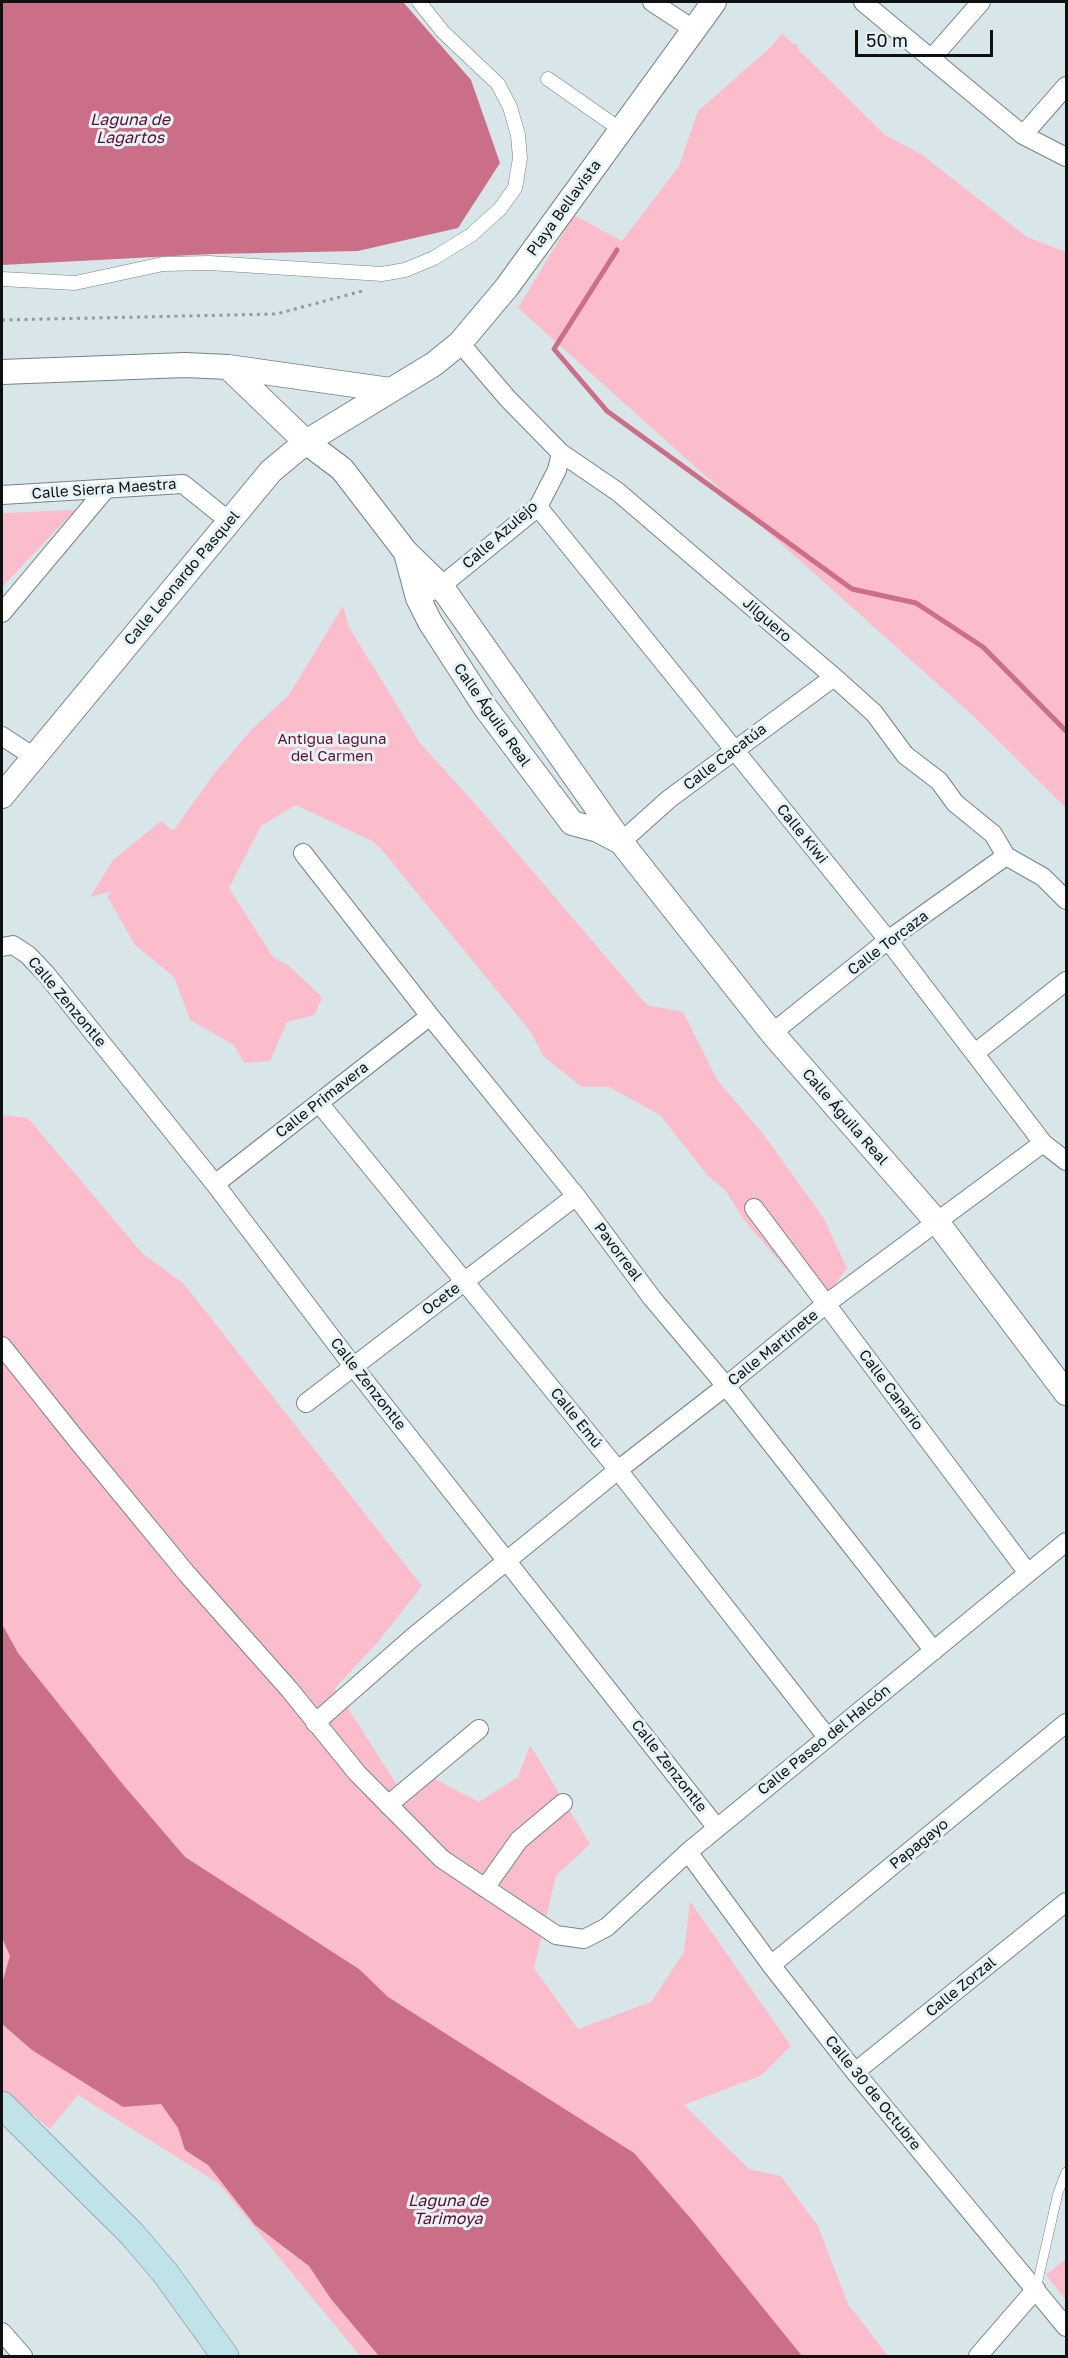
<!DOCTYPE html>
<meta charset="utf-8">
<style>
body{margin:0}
#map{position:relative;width:1068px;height:2358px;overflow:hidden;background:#d8e6e9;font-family:"Golos Text",sans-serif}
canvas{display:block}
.frame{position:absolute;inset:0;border:3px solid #0d1112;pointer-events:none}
.scale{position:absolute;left:855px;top:30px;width:138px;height:27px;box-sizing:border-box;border:3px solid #0d1112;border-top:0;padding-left:8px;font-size:18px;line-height:21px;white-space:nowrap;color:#0d1112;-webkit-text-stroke:4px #e6f3f6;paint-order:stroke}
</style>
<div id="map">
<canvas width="1068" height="2358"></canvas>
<div class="frame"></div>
<div class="scale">50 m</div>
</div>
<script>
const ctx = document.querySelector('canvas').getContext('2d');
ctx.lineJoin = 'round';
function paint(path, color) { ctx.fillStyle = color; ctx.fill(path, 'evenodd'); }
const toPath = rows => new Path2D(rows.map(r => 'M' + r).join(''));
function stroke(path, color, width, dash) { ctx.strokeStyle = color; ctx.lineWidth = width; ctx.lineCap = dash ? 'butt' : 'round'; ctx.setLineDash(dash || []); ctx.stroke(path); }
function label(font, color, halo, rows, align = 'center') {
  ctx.font = font + ' "Golos Text",sans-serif'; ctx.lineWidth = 6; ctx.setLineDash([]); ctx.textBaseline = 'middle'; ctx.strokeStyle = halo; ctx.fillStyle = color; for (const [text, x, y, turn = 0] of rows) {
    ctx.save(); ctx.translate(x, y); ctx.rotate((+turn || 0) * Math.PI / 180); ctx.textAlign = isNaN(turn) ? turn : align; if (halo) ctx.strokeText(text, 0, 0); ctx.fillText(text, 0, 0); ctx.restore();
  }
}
const green = toPath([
 [782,33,793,44,796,44,799,50,885,135,921,154,1027,237,1066,252,1066,808,971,714,518,308,574,215,622,241,679,166,698,111,771,47],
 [75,510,3,586,2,585,2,513],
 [343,606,349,627,420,743,478,807,647,1005,683,1012,718,1081,764,1135,823,1217,847,1268,828,1294,792,1276,744,1220,725,1190,708,1176,660,1115,609,1087,582,1087,544,1057,530,1031,381,849,372,841,296,805,261,826,229,888,273,957,289,966,322,997,315,1015,287,1022,270,1061,244,1063,234,1045,190,1020,174,977,135,945,107,896,112,891,90,897,113,860,161,821,173,831,217,770,252,729,289,695],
 [2,1115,28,1118,142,1253,184,1284,422,1586,378,1642,335,1688,397,1785,429,1776,479,1802,518,1777,530,1745,590,1844,556,1876,534,1968,578,2029,651,2002,684,1952,690,1901,791,2046,762,2075,684,2105,749,2169,781,2176,818,2226,848,2304,888,2356,360,2356,218,2183,78,2095,50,2129,2,2089,2,2024,32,2050,2,1999],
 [1066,2259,1066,2300,1046,2275]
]);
const water = toPath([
 [2,2,403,2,471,80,500,163,458,228,358,251,212,254,2,265],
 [2,1624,18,1653,120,1781,185,1857,359,1969,388,1997,634,2153,692,2220,802,2356,379,2356,331,2299,309,2266,255,2225,208,2165,185,2150,178,2128,161,2104,123,2107,32,2050,2,2024,2,1983,10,1956,2,1938]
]);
const stream = toPath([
 [617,250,554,349,607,411,852,589,916,603,983,647,1066,731]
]);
const path = toPath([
 [2,320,276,314,366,290]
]);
const service = toPath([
 [1036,2289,1058,2193,1066,2172]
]);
const pedestrian = toPath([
 [548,79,621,130],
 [2,279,75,283,163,264,209,263,382,274,405,270,434,258,471,235,500,209,515,188,520,158,518,135,510,107,498,84,443,32,419,2]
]);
const minor = toPath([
 [652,2,693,29],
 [863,2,1023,135,1066,157],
 [931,59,981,2],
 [1023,135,1066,86],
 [460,343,508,399,561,453,618,492,834,677,874,713,905,755,939,781,955,803,993,834,1006,856,1043,877,1066,900],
 [2,495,183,484,229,521],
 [538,507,888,940,1043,1143,1066,1161],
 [430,592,441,586,538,507,557,470,561,453],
 [2,613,105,490],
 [2,736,34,757],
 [621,842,669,799,834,677],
 [303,853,430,1016,576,1196,652,1298,726,1386,934,1651],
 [2,947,13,945,28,955,46,974,215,1184,353,1366,717,1828],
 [772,1033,888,940,1006,856],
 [975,1053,1066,981],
 [319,1103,618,1470,827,1737],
 [215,1184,430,1016],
 [754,1208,1028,1573],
 [2,1346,76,1439,187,1574,289,1689,357,1773,442,1859,556,1935,584,1939,607,1927,688,1852,1066,1542],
 [306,1403,576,1196],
 [315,1723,412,1638,618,1470,726,1386,826,1304,1043,1143],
 [388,1805,479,1729],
 [688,1852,771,1965,855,2072,1066,2327],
 [485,1888,519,1840,563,1803],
 [771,1965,1066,1723],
 [855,2072,1066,1902],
 [2,2332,23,2356],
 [978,2356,1036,2289]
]);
const tertiary = toPath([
 [228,367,306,442,342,469,405,551,441,586,621,842,772,1033,937,1222,1066,1393],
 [2,372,185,365,228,367,390,390],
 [406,553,418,598,430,622,485,707,572,823,598,830,619,841],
 [2,796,271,471,306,442,434,364,460,343,507,287,714,2]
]);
const secondary = toPath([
 [2,2105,132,2234,166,2274,225,2356]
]);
const streetNames = [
 ["Playa Bellavista",564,208,-54],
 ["Calle Sierra Maestra",104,489,-4],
 ["Calle Azulejo",500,535,-41],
 ["Calle Leonardo Pasquel",182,578,-50],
 ["Jilguero",767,620,41],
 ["Calle Águila Real",492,715,55],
 ["Calle Cacatúa",725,757,-37],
 ["Calle Kiwi",802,834,51],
 ["Calle Torcaza",888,943,-37],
 ["Calle Zenzontle",67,1002,50],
 ["Calle Primavera",322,1100,-38],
 ["Calle Águila Real",845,1117,49],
 ["Pavorreal",618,1252,53],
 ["Ocete",441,1299,-37],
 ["Calle Martinete",773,1348,-39],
 ["Calle Zenzontle",368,1384,52],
 ["Calle Canario",891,1390,53],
 ["Calle Emú",576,1418,51],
 ["Calle Paseo del Halcón",824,1740,-39],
 ["Calle Zenzontle",669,1766,52],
 ["Papagayo",919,1844,-39],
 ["Calle Zorzal",961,1987,-39],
 ["Calle 30 de Octubre",873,2093,51]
];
const parkNames = [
 ["Antigua laguna",332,739],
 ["del Carmen",332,756]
];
const waterNames = [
 ["Laguna de",130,120],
 ["Lagartos",130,138],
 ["Laguna de",448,2201],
 ["Tarimoya",448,2219]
];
paint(green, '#fbbdcc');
paint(water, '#cb6e87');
stroke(stream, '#cb6e87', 5);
stroke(service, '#778385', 10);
stroke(pedestrian, '#778385', 15);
stroke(minor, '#778385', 20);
stroke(tertiary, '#778385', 26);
stroke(secondary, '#778385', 28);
stroke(path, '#909b9d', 3, [3, 4.5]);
stroke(service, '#fff', 9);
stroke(pedestrian, '#fff', 14);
stroke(minor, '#fff', 18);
stroke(tertiary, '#fff', 24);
stroke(secondary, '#c0e3e9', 27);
label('15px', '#0d1112', '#e6f3f6', streetNames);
label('15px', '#640f30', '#e6f3f6', parkNames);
label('italic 16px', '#60092d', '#e6f3f6', waterNames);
</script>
